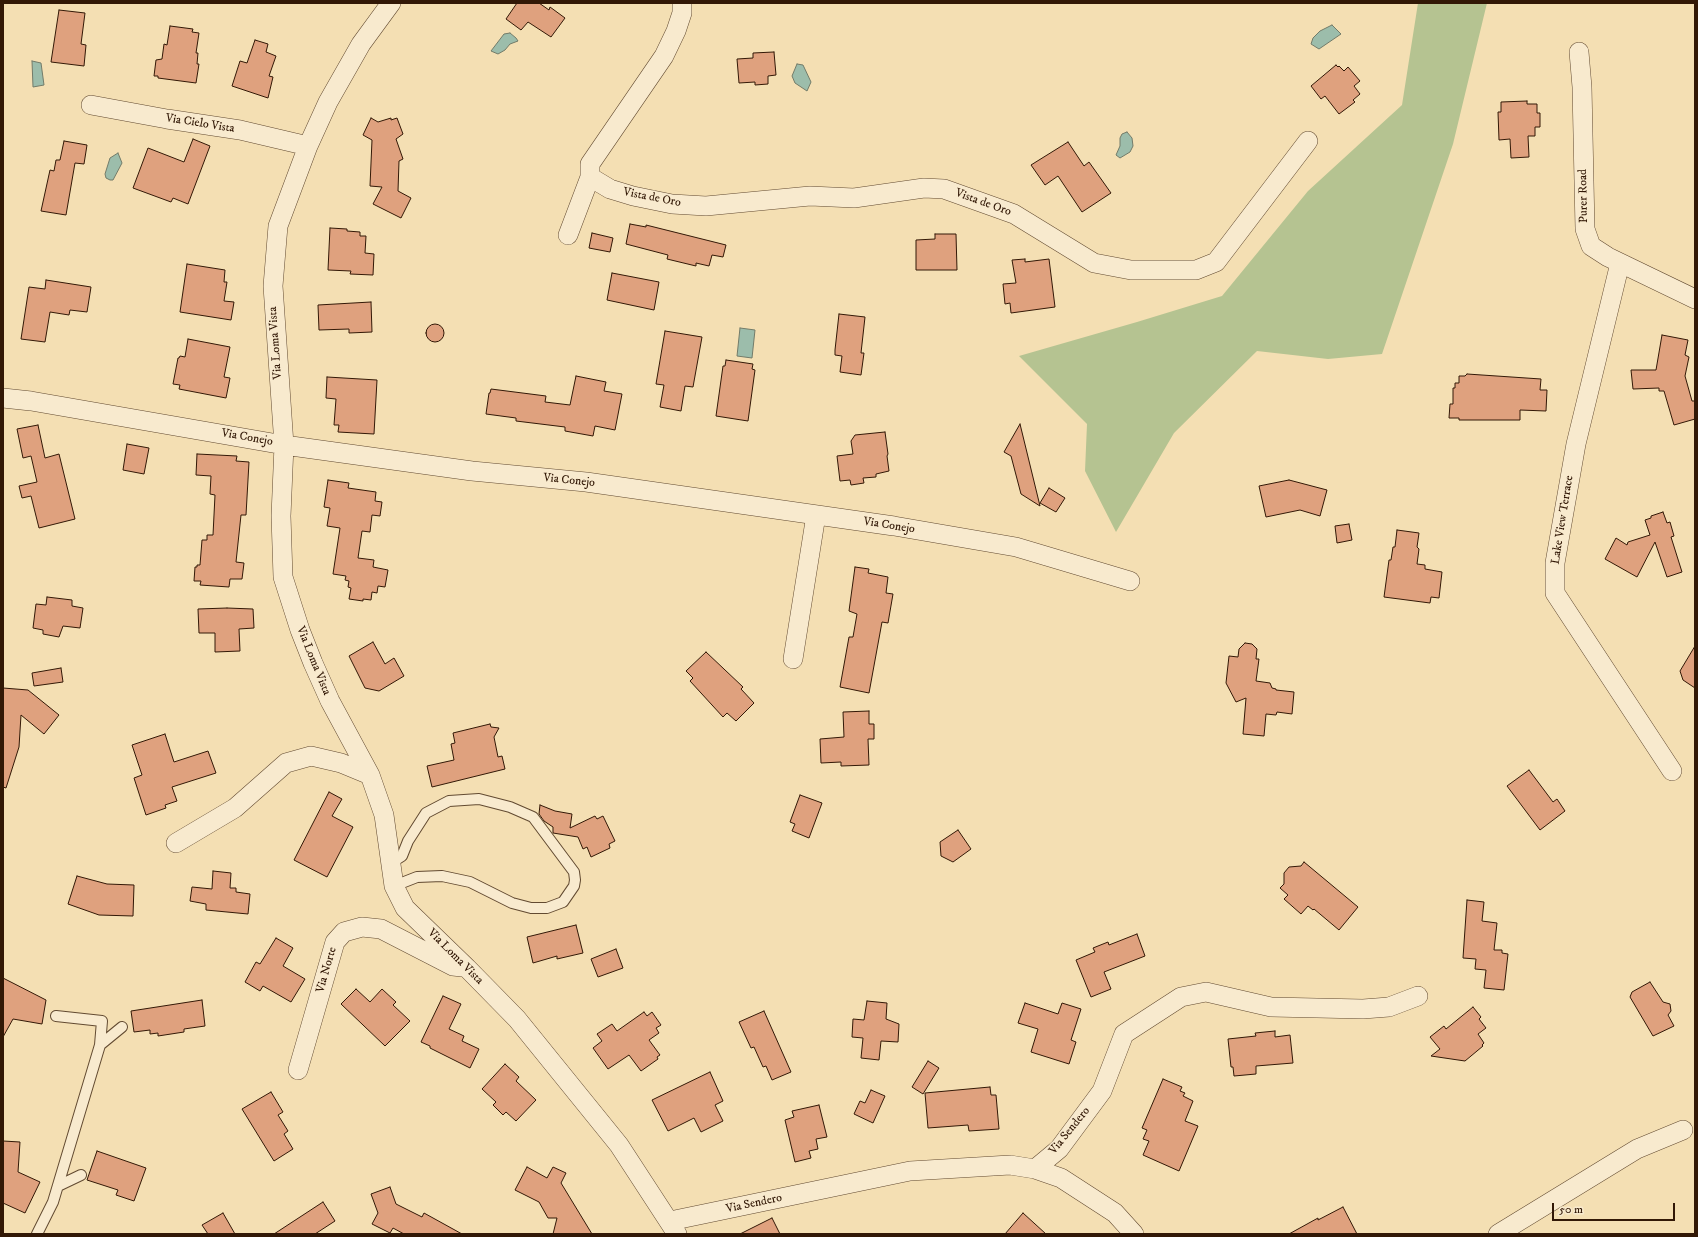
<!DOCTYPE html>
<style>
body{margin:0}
#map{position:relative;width:1698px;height:1237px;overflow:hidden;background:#f4dfb3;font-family:"IM FELL DW Pica",serif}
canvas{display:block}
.frame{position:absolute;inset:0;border:4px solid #321806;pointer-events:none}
.scale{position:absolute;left:1552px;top:1203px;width:123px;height:18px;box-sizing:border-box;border:2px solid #321806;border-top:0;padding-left:5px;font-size:12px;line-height:14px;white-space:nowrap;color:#321806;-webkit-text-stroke:3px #f8eace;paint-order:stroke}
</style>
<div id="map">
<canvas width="1698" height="1237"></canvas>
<div class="frame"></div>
<div class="scale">50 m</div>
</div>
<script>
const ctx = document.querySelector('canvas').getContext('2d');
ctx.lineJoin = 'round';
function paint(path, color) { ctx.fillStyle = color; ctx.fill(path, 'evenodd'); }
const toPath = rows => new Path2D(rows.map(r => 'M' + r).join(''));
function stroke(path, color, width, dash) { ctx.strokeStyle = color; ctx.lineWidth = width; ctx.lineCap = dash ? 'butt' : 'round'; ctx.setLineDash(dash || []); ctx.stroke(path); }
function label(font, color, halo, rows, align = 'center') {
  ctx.font = font + ' "IM FELL DW Pica",serif'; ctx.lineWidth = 3; ctx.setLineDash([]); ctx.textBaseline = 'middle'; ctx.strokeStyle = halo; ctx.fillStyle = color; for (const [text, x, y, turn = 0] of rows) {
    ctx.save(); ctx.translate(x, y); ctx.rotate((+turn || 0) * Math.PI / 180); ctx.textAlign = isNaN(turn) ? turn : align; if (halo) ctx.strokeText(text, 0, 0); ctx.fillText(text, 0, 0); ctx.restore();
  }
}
const green = toPath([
 [1418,3,1487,3,1453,144,1382,354,1328,359,1257,351,1174,433,1116,532,1085,471,1087,424,1019,356,1137,322,1222,296,1308,191,1402,105]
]);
const water = toPath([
 [1332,25,1341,34,1319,49,1311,44,1313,38,1320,31,1332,25],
 [510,33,516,38,518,41,510,44,505,50,498,54,491,51,504,34,510,33],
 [32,61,41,63,44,85,33,87,32,61],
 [797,64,803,65,811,82,807,91,795,83,792,76,797,64],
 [1127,132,1132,138,1133,146,1130,152,1120,158,1116,155,1120,146,1120,138,1122,134,1127,132],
 [118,153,122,163,113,180,110,180,106,178,105,174,110,158,118,153],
 [740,328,755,330,752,358,737,356,740,328]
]);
const building = toPath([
 [517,3,539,3,549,10,550,7,565,18,551,37,528,22,521,30,506,19,517,3],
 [59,10,85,13,81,44,86,45,84,66,51,62,59,10],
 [170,26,193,29,192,32,199,33,196,53,198,53,197,64,199,64,196,83,158,78,158,76,154,76,156,60,162,59,164,44,167,45,170,26],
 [255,40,268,44,266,52,276,56,269,76,273,77,268,98,232,86,240,61,247,63,255,40],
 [774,52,776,75,768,76,768,84,755,85,755,82,739,83,737,59,753,58,753,53,774,52],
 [1336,65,1338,67,1339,66,1344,71,1348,67,1360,81,1354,86,1360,94,1353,100,1355,102,1339,114,1325,96,1321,99,1311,86,1336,65],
 [1527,101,1527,104,1537,104,1537,113,1540,113,1540,127,1535,127,1535,136,1528,136,1529,157,1511,158,1510,139,1499,140,1498,112,1501,112,1501,102,1527,101],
 [371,118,378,122,391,118,391,120,397,118,403,134,396,139,403,159,399,161,398,191,411,198,401,218,373,204,382,187,370,186,372,140,363,135,371,118],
 [193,139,210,146,188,204,173,198,171,202,133,188,148,148,184,162,193,139],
 [64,141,87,145,84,164,75,163,66,215,41,211,50,170,54,171,56,160,60,160,64,141],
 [1068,142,1084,166,1089,162,1111,193,1082,212,1058,176,1045,185,1031,165,1068,142],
 [630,224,646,227,646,225,726,245,723,257,712,255,709,266,696,263,696,266,667,259,668,255,626,244,630,224],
 [330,228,347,229,347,231,360,232,360,236,366,236,365,253,374,254,373,275,350,274,351,271,328,270,330,228],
 [592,233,613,238,610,252,589,248,592,233],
 [935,234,956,234,957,270,916,270,916,240,935,239,935,234],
 [1025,259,1025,262,1049,259,1055,307,1011,313,1010,303,1005,304,1003,284,1016,283,1012,260,1025,259],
 [187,264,225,270,224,282,227,282,224,301,234,302,231,320,180,312,187,264],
 [612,273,659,282,654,310,607,300,612,273],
 [46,280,91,287,87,312,70,310,69,315,50,312,45,342,21,339,29,287,45,289,46,280],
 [371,302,372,332,349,333,349,329,319,330,318,305,371,302],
 [839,314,865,317,861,353,864,353,861,375,840,372,842,356,835,355,835,350,839,314],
 '426 333a9 9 0 1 1 18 0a9 9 0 1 1-18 0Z',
 [665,331,702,337,693,387,685,386,681,411,660,407,664,385,656,384,665,331],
 [1662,335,1688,340,1685,355,1689,357,1685,376,1692,401,1695,401,1695,419,1674,425,1664,391,1659,391,1659,388,1633,389,1631,370,1656,370,1662,335],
 [188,339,230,347,224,377,230,378,226,398,179,389,180,385,173,384,178,358,179,358,180,356,185,357,188,339],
 [726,360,753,364,752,369,755,370,748,421,716,416,723,366,725,366,726,360],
 [1467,374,1541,379,1540,390,1547,390,1546,411,1520,410,1520,420,1459,420,1459,418,1449,418,1450,404,1453,404,1453,388,1455,388,1455,383,1459,383,1459,376,1465,376,1467,374],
 [576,376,606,382,604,391,622,394,615,430,595,426,593,436,565,431,565,427,516,421,516,418,486,414,489,393,490,393,491,389,546,396,545,402,570,405,576,376],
 [327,377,377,380,374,434,338,432,339,425,334,425,336,399,326,398,327,377],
 [1020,424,1040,506,1021,494,1011,456,1004,452,1020,424],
 [38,425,45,458,59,454,75,519,39,528,31,496,22,498,19,486,37,482,31,456,23,458,17,429,38,425],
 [885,432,888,454,887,456,889,471,876,474,876,477,863,478,864,483,851,485,850,480,840,481,837,456,853,454,851,441,855,435,885,432],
 [127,444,149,448,144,474,123,470,127,444],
 [197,454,237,456,236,461,249,462,246,515,241,515,236,562,244,563,242,579,230,579,229,587,200,585,201,581,194,581,195,567,197,567,197,565,200,565,202,540,207,540,207,535,213,535,215,495,210,494,211,476,196,475,197,454],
 [328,480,349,483,348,488,376,492,375,501,382,502,380,516,372,515,370,532,362,531,358,558,374,560,373,567,388,570,385,587,378,586,377,593,372,592,371,600,363,599,363,601,349,599,351,588,348,587,349,581,345,580,346,576,333,574,340,528,327,526,330,508,324,507,328,480],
 [1289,480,1327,490,1320,516,1300,510,1266,517,1259,486,1289,480],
 [1049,488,1065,498,1056,512,1040,503,1049,488],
 [1663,512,1667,523,1670,522,1674,536,1671,537,1682,572,1667,577,1655,542,1637,577,1605,559,1616,538,1627,545,1628,542,1650,535,1645,520,1651,518,1651,516,1663,512],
 [1349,524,1352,540,1337,543,1335,526,1349,524],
 [1397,530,1419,533,1417,547,1419,549,1417,564,1425,565,1425,569,1442,572,1439,598,1431,597,1430,603,1384,597,1389,560,1391,560,1393,547,1395,547,1397,530],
 [855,567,869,569,868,573,888,577,886,593,893,594,888,623,882,622,869,693,840,687,849,637,853,637,857,614,849,611,855,567],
 [47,597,72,600,72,606,83,608,80,628,63,626,59,637,43,634,43,630,33,628,36,604,46,605,47,597],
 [227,608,253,609,254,628,239,629,240,651,215,652,215,633,199,633,198,609,227,608],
 [373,642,385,664,394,658,404,676,379,691,365,688,349,656,373,642],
 [1245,643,1252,644,1257,649,1256,659,1259,659,1256,681,1270,683,1272,688,1276,689,1276,690,1294,692,1292,714,1277,712,1276,715,1266,714,1264,736,1243,734,1246,698,1236,702,1226,683,1229,656,1238,657,1239,649,1245,643],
 [1695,646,1695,688,1683,680,1680,671,1695,646],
 [706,652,743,687,741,689,754,703,736,721,727,713,723,717,690,681,693,678,686,671,706,652],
 [61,668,63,682,34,686,32,673,61,668],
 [3,688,28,690,59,715,44,734,21,715,19,747,6,788,3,787,3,688],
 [869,711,869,724,874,724,874,739,868,739,869,765,841,766,841,762,821,763,820,739,844,737,843,712,869,711],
 [490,724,491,727,499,728,494,737,498,757,502,756,505,769,432,787,427,766,454,760,451,744,455,743,453,733,490,724],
 [165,734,174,762,208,751,216,773,172,787,177,801,165,805,166,808,146,815,134,778,142,775,132,745,165,734],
 [1529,770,1553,802,1557,799,1565,811,1540,830,1507,786,1529,770],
 [329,792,342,799,332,816,353,827,327,877,294,860,329,792],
 [800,795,822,803,809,838,792,831,795,824,790,822,800,795],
 [540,805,555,811,572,814,570,828,595,816,597,819,603,816,615,841,609,844,610,848,591,857,587,847,583,849,578,837,553,833,553,827,544,821,539,814,540,805],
 [958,830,971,849,953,862,941,856,940,842,958,830],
 [1304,862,1358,907,1339,930,1314,909,1313,910,1308,906,1301,914,1284,899,1288,895,1280,888,1284,884,1284,873,1289,867,1301,866,1304,862],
 [213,871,231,873,230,888,236,888,236,892,250,894,248,914,206,910,206,904,190,901,192,887,212,889,213,871],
 [77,876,107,884,134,885,133,916,99,915,68,904,77,876],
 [1467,900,1484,902,1482,921,1497,923,1494,950,1502,950,1502,953,1508,954,1504,990,1484,988,1486,970,1475,969,1476,959,1463,958,1467,900],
 [576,925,583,953,557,959,557,956,533,963,527,937,576,925],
 [1137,934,1145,956,1104,972,1111,989,1091,997,1076,960,1095,952,1093,948,1108,942,1109,945,1137,934],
 [276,938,293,948,283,966,305,979,291,1002,263,986,260,991,245,982,256,962,260,964,276,938],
 [616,949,623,968,598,977,591,959,616,949],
 [3,978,46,1000,42,1024,13,1019,3,1037,3,978],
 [1650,982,1663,1002,1670,1004,1671,1011,1668,1015,1674,1026,1653,1036,1630,997,1632,992,1650,982],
 [356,989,370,1002,382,989,396,1002,393,1005,410,1021,385,1046,341,1004,356,989],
 [443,996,461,1004,449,1029,464,1036,462,1041,479,1049,470,1068,430,1048,430,1046,421,1042,443,996],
 [202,1000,205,1026,184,1029,184,1032,158,1036,158,1033,150,1034,150,1030,134,1032,131,1011,202,1000],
 [867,1001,887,1003,886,1019,899,1024,898,1042,881,1041,879,1060,861,1058,863,1038,852,1037,853,1019,864,1020,867,1001],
 [1025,1003,1058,1014,1062,1003,1081,1009,1071,1040,1076,1042,1069,1064,1031,1052,1038,1029,1018,1023,1025,1003],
 [1473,1007,1481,1017,1479,1019,1486,1028,1478,1034,1484,1043,1482,1045,1483,1046,1465,1061,1431,1056,1440,1049,1430,1037,1444,1026,1446,1029,1473,1007],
 [764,1011,791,1072,772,1080,766,1066,763,1067,754,1047,751,1048,739,1022,764,1011],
 [644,1012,647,1016,652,1012,661,1025,656,1028,659,1033,649,1040,660,1055,657,1057,658,1059,641,1071,629,1055,608,1069,593,1048,602,1041,597,1034,612,1024,617,1031,644,1012],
 [1275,1031,1275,1037,1290,1035,1293,1063,1256,1066,1256,1074,1234,1076,1233,1067,1231,1067,1228,1039,1256,1036,1255,1033,1275,1031],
 [928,1061,939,1068,923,1094,912,1087,928,1061],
 [505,1064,519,1077,516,1081,536,1100,516,1121,506,1112,503,1115,493,1105,496,1102,482,1089,505,1064],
 [710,1072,723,1101,715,1105,723,1121,701,1132,694,1118,668,1131,652,1100,710,1072],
 [1163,1079,1182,1087,1180,1091,1185,1093,1183,1096,1193,1101,1185,1121,1198,1126,1179,1171,1143,1155,1149,1141,1143,1139,1147,1130,1142,1128,1163,1079],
 [990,1087,991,1095,996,1095,999,1129,969,1131,968,1125,928,1128,925,1093,990,1087],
 [871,1090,885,1096,873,1123,854,1114,860,1101,865,1103,871,1090],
 [271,1092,283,1112,278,1115,288,1131,284,1134,293,1149,274,1161,242,1109,271,1092],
 [819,1105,827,1137,816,1139,818,1149,809,1151,811,1158,795,1162,785,1120,794,1117,792,1111,819,1105],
 [3,1141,20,1142,18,1172,40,1182,25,1213,3,1203,3,1141],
 [97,1151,146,1168,134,1201,116,1195,118,1190,87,1180,97,1151],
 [527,1167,547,1178,553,1167,566,1173,561,1183,592,1234,553,1234,557,1218,548,1218,539,1202,515,1190,527,1167],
 [390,1187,396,1204,422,1217,424,1213,462,1234,404,1234,393,1228,390,1233,372,1224,378,1213,371,1194,390,1187],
 [323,1202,335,1221,315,1234,274,1234,323,1202],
 [1343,1207,1357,1234,1289,1234,1318,1218,1318,1220,1343,1207],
 [223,1213,235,1234,208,1234,202,1225,223,1213],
 [1023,1213,1046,1234,1005,1234,1023,1213],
 [772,1218,780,1234,740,1234,772,1218]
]);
const lane = toPath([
 [391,863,402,856,408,841,426,813,449,801,479,799,510,807,533,817,574,872,575,880,574,886,563,902,547,908,531,908,512,903,470,882,442,876,417,877,394,886],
 [56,1016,102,1021,100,1045],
 [58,1186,81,1175],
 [37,1234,53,1202,100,1045,122,1027]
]);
const street = toPath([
 [391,3,361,44,328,102,308,146,278,226,273,286,284,445,281,516,283,577,300,630,313,663,330,701,370,775,384,815,394,886,405,908,467,968,517,1019,619,1145,677,1234],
 [682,3,682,13,676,31,664,56,590,164,590,177,610,189,633,196,672,204,706,206,810,196,854,198,924,188,944,189,1014,214,1094,263,1131,270,1196,270,1216,262,1308,141],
 [1579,52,1582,87,1585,229,1591,246,1608,257,1695,299],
 [91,105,167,119,240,130,308,146],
 [568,235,590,177],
 [1620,263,1576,444,1555,563,1555,593,1672,771],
 [3,398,31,401,284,445,472,471,586,482,894,526,1016,547,1130,581],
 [793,659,816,515],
 [176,843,235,808,286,763,311,756,341,763,370,775],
 [298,1070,335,942,344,932,362,927,381,929,453,966,462,967],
 [1035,1169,1061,1178,1115,1213,1134,1234],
 [670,1221,910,1171,1010,1165,1035,1169,1059,1149,1102,1091,1124,1034,1181,997,1206,992,1271,1007,1363,1009,1389,1007,1418,996],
 [1498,1234,1637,1149,1683,1130]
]);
const streetNames = [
 ["Via Cielo Vista",200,124,9],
 ["Purer Road",1584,196,-91],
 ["Vista de Oro",652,198,11],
 ["Vista de Oro",983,203,20],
 ["Via Loma Vista",276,343,-94],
 ["Via Conejo",247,438,10],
 ["Via Conejo",569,481,6],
 ["Lake View Terrace",1563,520,-81],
 ["Via Conejo",889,526,9],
 ["Via Loma Vista",313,661,68],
 ["Via Loma Vista",455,957,45],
 ["Via Norte",327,970,-74],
 ["Via Sendero",1070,1131,-51],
 ["Via Sendero",754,1204,-12]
];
paint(green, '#b5c391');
paint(water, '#9cbdab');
stroke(water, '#727b69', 1);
paint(building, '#dfa17e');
stroke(building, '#321806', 1);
stroke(lane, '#624a31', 12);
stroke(street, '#624a31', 20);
stroke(lane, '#f8eace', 10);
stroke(street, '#f8eace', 19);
label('12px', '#321806', '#f8eace', streetNames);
</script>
